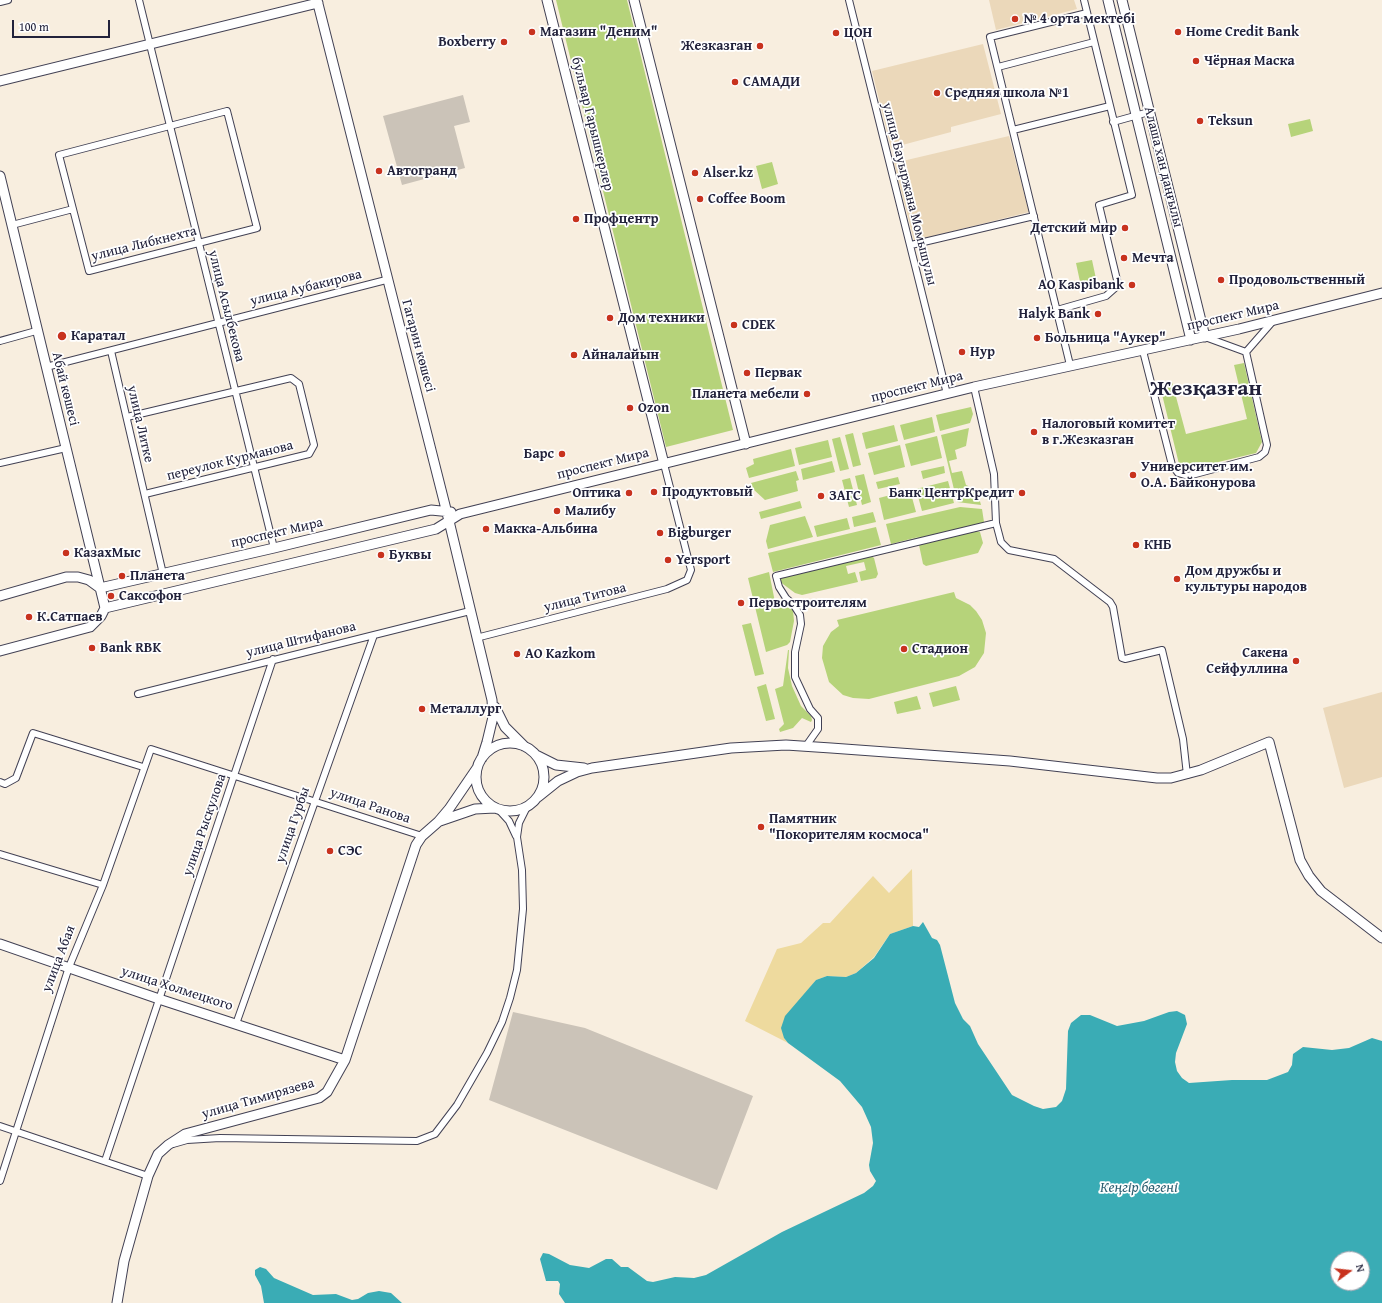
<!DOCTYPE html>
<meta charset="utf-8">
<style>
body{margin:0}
#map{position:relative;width:1382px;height:1303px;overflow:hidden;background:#f8eedf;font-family:"Gentium Book Plus",serif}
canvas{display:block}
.north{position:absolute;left:1330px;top:1251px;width:40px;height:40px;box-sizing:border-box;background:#fff;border:1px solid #a7a7b1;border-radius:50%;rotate:75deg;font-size:11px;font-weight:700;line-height:16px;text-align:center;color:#22223b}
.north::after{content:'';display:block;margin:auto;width:14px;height:18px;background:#c8321e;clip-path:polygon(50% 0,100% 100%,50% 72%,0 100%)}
.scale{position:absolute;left:12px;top:20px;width:98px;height:18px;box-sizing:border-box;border:2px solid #22223b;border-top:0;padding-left:5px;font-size:12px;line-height:14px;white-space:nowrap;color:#22223b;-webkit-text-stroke:3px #fff;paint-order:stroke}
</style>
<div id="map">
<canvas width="1382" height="1303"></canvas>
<div class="north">N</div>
<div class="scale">100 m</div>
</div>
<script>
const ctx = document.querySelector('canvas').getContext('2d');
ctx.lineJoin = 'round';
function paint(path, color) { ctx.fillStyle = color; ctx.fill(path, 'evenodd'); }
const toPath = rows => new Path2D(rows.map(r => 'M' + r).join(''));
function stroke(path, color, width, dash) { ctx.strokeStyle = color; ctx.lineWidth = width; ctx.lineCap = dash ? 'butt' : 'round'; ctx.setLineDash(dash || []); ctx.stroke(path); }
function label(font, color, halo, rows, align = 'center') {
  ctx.font = font + ' "Gentium Book Plus",serif'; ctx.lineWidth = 3.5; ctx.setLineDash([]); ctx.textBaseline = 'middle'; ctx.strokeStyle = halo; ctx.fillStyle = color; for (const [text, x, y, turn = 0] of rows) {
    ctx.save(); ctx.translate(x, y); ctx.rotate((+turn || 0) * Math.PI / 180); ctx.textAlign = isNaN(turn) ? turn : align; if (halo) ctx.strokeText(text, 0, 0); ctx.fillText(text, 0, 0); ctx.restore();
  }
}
const built = toPath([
 [989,0,1074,0,1077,9,996,30],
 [983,44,1001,114,951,127,951,132,891,148,872,71],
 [1009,136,1029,212,914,241,894,163],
 [1382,692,1382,777,1344,788,1323,708]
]);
const industrial = toPath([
 [463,95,470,122,454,126,465,168,402,185,383,116],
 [513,1012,585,1028,753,1096,717,1190,489,1100]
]);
const green = toPath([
 [556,0,627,0,733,430,666,447],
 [1310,119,1313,131,1291,137,1288,124],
 [772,162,778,184,762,189,756,166],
 [1092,260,1098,288,1082,291,1076,263],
 [1244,363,1262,442,1256,453,1189,469,1179,464,1160,386,1172,382,1186,434,1247,419,1234,365],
 [971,407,973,414,970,423,940,431,936,415],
 [932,417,935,432,904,440,900,425],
 [894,425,898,441,866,449,862,433],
 [969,428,966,446,955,450,957,459,949,461,952,473,962,471,966,485,977,490,981,505,957,502,941,435],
 [853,433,861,465,853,467,845,435],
 [937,436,942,458,911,466,905,444],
 [840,437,849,469,840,471,832,439],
 [828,440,832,457,799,465,795,448],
 [900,445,905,467,874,475,868,453],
 [791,449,795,466,749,478,746,468,754,464,753,459],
 [832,461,835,472,803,480,801,469],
 [944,466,945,473,923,479,921,471],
 [796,471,799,480,796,481,798,491,765,500,753,489,751,483],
 [864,474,871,502,862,505,855,476],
 [898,477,900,484,878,489,876,482],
 [850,478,857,505,849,507,842,480],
 [948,481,954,503,922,511,916,489],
 [910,490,916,512,884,520,879,498],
 [800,501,802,508,761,519,759,512],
 [960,507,982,509,984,522,983,524,892,545,922,536,891,544,886,524],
 [873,512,876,522,854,527,852,517],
 [805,516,813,537,768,549,766,541,770,525],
 [847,518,850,529,817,537,814,526],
 [876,527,881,545,773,572,768,553],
 [976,531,980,532,983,543,978,553,926,566,923,564,919,545],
 [871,556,874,558,878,574,876,578,861,581,859,572,866,570,864,562,846,566,848,574,855,572,858,582,802,595,795,593,779,581,780,578],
 [769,572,775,602,793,610,794,621,790,642,787,645,766,652,748,578],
 [954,592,956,598,970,605,976,611,982,620,986,633,984,653,975,667,959,676,869,699,853,698,843,695,829,682,822,658,823,646,831,632,839,626,837,620],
 [751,623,764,674,755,676,742,625],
 [788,650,789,650,788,668,792,686,801,706,811,716,812,720,811,722,802,718,793,728,780,732,779,729,784,724,775,689,783,686],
 [766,684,775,719,766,721,757,687],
 [956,686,960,700,933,707,929,693],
 [917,696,921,709,897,714,894,702]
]);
const sand = toPath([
 [912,869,913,926,890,934,874,957,856,973,846,977,827,976,816,980,783,1022,784,1038,788,1043,745,1021,777,949,801,943,823,923,830,923,873,876,889,893]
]);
const water = toPath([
 [923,922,932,938,937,940,940,945,955,1003,963,1019,970,1026,978,1044,1012,1095,1034,1106,1043,1109,1056,1107,1062,1101,1066,1089,1068,1031,1071,1023,1081,1015,1090,1015,1117,1026,1144,1021,1169,1012,1177,1011,1185,1015,1187,1024,1176,1053,1175,1062,1177,1071,1182,1078,1189,1083,1232,1080,1267,1080,1288,1072,1292,1065,1293,1054,1303,1047,1332,1050,1349,1048,1372,1038,1382,1041,1382,1303,565,1303,559,1294,560,1284,558,1281,546,1281,540,1259,543,1253,549,1254,570,1265,589,1268,606,1259,612,1259,621,1267,628,1267,647,1281,653,1282,675,1277,694,1278,706,1275,782,1232,864,1193,873,1186,876,1181,870,1171,869,1165,873,1143,871,1127,862,1107,840,1081,788,1043,784,1038,781,1028,785,1016,816,980,827,976,846,977,856,973,874,958,890,934,913,926,919,927],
 [1338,1259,1362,1259,1362,1283,1338,1283],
 [260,1267,266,1269,274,1278,313,1295,336,1294,352,1300,358,1299,368,1293,379,1291,391,1293,402,1303,264,1303,261,1286,255,1275,255,1270]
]);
const street = toPath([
 [139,0,274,548],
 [849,0,947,394],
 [0,2,8,0],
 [998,67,1094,42],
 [227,111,257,228,89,271,59,155,227,111],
 [1113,122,1149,112],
 [1013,130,1110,106],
 [12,225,73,209],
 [911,245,1034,216],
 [1057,310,1106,296,1115,288,1118,284,1099,205,1132,195,1084,0],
 [1205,337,1246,352,1273,321],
 [0,341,36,331],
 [111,351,163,574],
 [1143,351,1172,465,1178,473,1188,476,1259,457,1265,452,1267,445,1246,352],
 [1070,365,990,37,1087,13],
 [46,367,386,280],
 [974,387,994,474,996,523,1001,542,1009,550,1054,559,1110,602,1113,607,1122,658,1125,659,1162,650,1183,739,1187,775],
 [127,417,291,378,299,384,314,445,309,454,145,494],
 [0,463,66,448],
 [476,638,667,589,687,580,691,570,664,464],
 [138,694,470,611],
 [806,746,818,729,818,718,810,709,795,677,795,652,801,624,800,615,793,604,786,598,779,587,776,576,996,523],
 [0,782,5,784,16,778,33,733,143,767],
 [499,810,509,821,516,836],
 [0,854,103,885],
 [236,1024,374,635],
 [0,1126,148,1176],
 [173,1144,187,1140,220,1138,417,1141,435,1134,457,1105,487,1053,502,1022,510,998,517,970,523,909,522,870,517,837,519,823,527,807],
 [105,1161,273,659],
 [0,1181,69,967,103,885,151,749,422,836]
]);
const secondary = toPath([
 [317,0,449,521,492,700,493,717,487,742,482,758],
 [547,0,664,464],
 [634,0,746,444],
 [1108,0,1191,340],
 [1122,0,1205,337],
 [0,81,318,3],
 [0,176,105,608],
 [0,596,66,577,78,577,89,580,100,588,274,548,431,510,451,512],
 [105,608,436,529,460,514,974,387,1239,329,1382,293],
 [0,651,90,627,101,616,105,608],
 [495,707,505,727,524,746],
 '476 777a34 34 0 1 1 68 0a34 34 0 1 1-68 0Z',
 [536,755,556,765,584,768],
 [538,797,558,781,577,772,592,768,731,748,786,745,831,748,1010,761,1157,778,1171,778,1201,770,1269,742,1300,860,1309,876,1321,891,1382,938],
 [440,821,475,809,495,808],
 [0,944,159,999,345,1060],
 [117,1303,124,1261,148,1176,158,1154,168,1145,185,1134,319,1098,327,1092,345,1060,416,845,422,836,438,822,449,809,477,768]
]);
const markers = [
 [1015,19,4,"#c8321e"],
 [532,32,4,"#c8321e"],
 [1178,32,4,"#c8321e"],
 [836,33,4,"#c8321e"],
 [504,42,4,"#c8321e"],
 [760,46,4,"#c8321e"],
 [1196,61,4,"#c8321e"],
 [735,82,4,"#c8321e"],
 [937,93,4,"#c8321e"],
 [1200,121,4,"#c8321e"],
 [379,171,4,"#c8321e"],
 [695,173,4,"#c8321e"],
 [700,199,4,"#c8321e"],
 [576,219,4,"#c8321e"],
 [1125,228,4,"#c8321e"],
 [1124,258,4,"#c8321e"],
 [1221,280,4,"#c8321e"],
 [1132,285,4,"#c8321e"],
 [1098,314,4,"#c8321e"],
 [610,318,4,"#c8321e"],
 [734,325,4,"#c8321e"],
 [62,336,5,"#c8321e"],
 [1037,338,4,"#c8321e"],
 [962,352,4,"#c8321e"],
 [574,355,4,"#c8321e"],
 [747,373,4,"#c8321e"],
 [807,394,4,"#c8321e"],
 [630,408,4,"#c8321e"],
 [1034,432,4,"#c8321e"],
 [562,454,4,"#c8321e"],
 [1133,475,4,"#c8321e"],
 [654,492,4,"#c8321e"],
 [629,493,4,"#c8321e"],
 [1022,493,4,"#c8321e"],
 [821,496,4,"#c8321e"],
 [557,511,4,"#c8321e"],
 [486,529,4,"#c8321e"],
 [660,533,4,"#c8321e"],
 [1136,545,4,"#c8321e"],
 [66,553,4,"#c8321e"],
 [381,555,4,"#c8321e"],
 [668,560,4,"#c8321e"],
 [122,576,4,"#c8321e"],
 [1177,579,4,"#c8321e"],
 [111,596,4,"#c8321e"],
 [741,603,4,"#c8321e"],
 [29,617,4,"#c8321e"],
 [92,648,4,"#c8321e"],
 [904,649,4,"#c8321e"],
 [517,654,4,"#c8321e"],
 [1296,661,4,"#c8321e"],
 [422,709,4,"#c8321e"],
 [761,827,4,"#c8321e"],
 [330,851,4,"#c8321e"]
];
const poiNames = [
 ["№ 4 орта мектебі",1023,19],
 ["Магазин \"Деним\"",540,32],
 ["Home Credit Bank",1186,32],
 ["ЦОН",844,33],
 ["Boxberry",496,42,"right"],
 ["Жезказган",752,46,"right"],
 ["Чёрная Маска",1204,61],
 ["САМАДИ",743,82],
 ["Средняя школа №1",945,93],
 ["Teksun",1208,121],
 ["Автогранд",387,171],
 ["Alser.kz",703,173],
 ["Coffee Boom",708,199],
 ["Профцентр",584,219],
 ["Детский мир",1117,228,"right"],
 ["Мечта",1132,258],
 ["Продовольственный",1229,280],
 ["AO Kaspibank",1124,285,"right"],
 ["Halyk Bank",1090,314,"right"],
 ["Дом техники",618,318],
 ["CDEK",742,325],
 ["Каратал",71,336],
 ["Больница \"Аукер\"",1045,338],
 ["Нур",970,352],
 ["Айналайын",582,355],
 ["Первак",755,373],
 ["Планета мебели",799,394,"right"],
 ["Ozon",638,408],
 ["Налоговый комитет",1042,424],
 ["в г.Жезказган",1042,440],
 ["Барс",554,454,"right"],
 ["Университет им.",1141,467],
 ["О.А. Байконурова",1141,483],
 ["Продуктовый",662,492],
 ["Оптика",621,493,"right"],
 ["Банк ЦентрКредит",1014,493,"right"],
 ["ЗАГС",829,496],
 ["Малибу",565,511],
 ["Макка-Альбина",494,529],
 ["Bigburger",668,533],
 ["КНБ",1144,545],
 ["КазахМыс",74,553],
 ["Буквы",389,555],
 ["Yersport",676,560],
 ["Дом дружбы и",1185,571],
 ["культуры народов",1185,587],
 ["Планета",130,576],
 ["Саксофон",119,596],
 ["Первостроителям",749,603],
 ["К.Сатпаев",37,617],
 ["Bank RBK",100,648],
 ["Стадион",912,649],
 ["Сакена",1288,653,"right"],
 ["Сейфуллина",1288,669,"right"],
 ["AO Kazkom",525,654],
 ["Металлург",430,709],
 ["Памятник",769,819],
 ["\"Покорителям космоса\"",769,835],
 ["СЭС",338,851]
];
const streetNames = [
 ["бульвар Гарышкерлер",592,124,76],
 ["Алаша хан даңғылы",1163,167,76],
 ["улица Бауыржана Момышулы",909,194,76],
 ["улица Либкнехта",144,244,-14],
 ["улица Аубакирова",306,288,-14],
 ["улица Асылбекова",226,306,76],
 ["проспект Мира",1233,316,-13],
 ["Гагарин көшесі",418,346,75],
 ["проспект Мира",917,387,-14],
 ["Абай көшесі",65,389,76],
 ["улица Литке",140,424,77],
 ["переулок Курманова",230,461,-14],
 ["проспект Мира",603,464,-14],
 ["проспект Мира",277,533,-13],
 ["улица Титова",585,598,-14],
 ["улица Штифанова",301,640,-14],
 ["улица Ранова",370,806,19],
 ["улица Рыскулова",205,825,-71],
 ["улица Гурбы",293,825,-71],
 ["улица Абая",59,959,-69],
 ["улица Холмецкого",177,989,18],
 ["улица Тимирязева",258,1099,-16]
];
const waterNames = [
 ["Кеңгір бөгені",1139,1188]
];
const townNames = [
 ["Жезқазған",1206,389]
];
paint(built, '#ebd8ba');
paint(industrial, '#cbc3b8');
paint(green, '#b6d37a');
paint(sand, '#eeda9e');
paint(water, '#3aacb5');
stroke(street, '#424154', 8);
stroke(secondary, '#424154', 11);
stroke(street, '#fff', 6);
stroke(secondary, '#fff', 9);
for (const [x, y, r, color] of markers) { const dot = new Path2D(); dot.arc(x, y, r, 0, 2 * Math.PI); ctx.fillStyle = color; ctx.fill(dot); stroke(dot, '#fff', 1.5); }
label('bold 14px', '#22223b', '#fff', poiNames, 'left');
label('14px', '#22223b', '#fff', streetNames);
label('italic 15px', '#2d6072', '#fff', waterNames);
label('bold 22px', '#22223b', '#fff', townNames);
</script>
